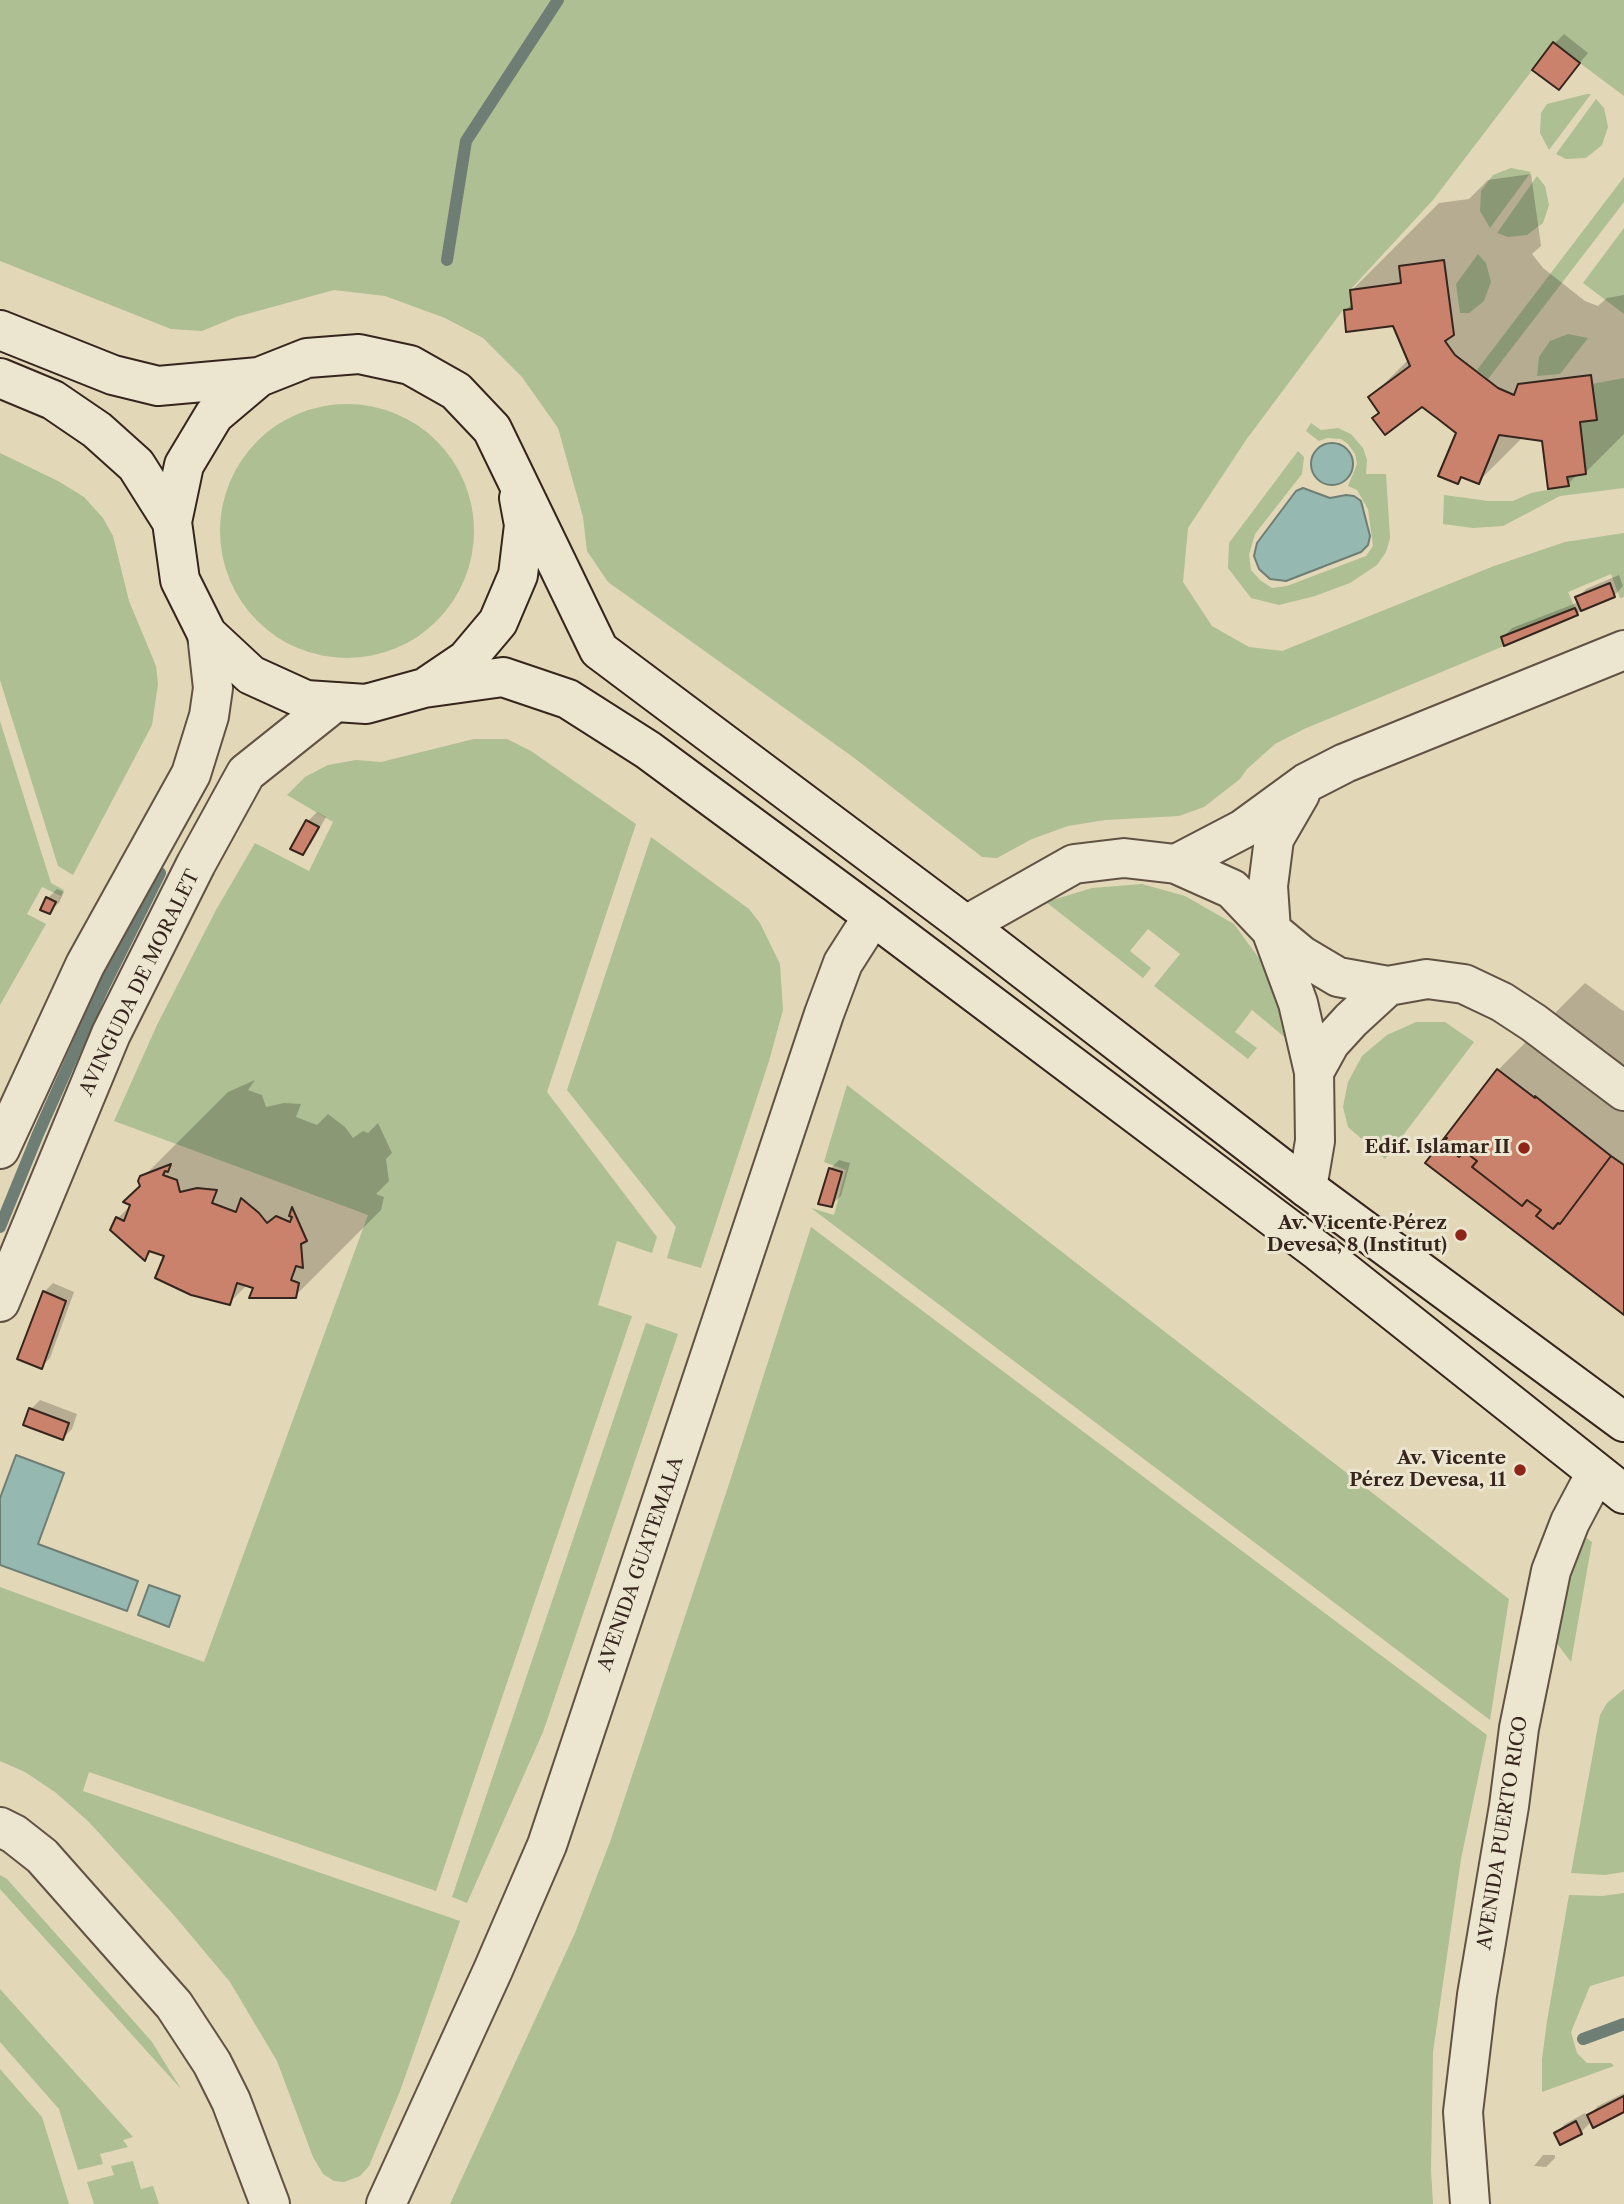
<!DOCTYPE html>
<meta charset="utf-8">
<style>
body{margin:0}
canvas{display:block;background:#e2d7b7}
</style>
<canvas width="1624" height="2204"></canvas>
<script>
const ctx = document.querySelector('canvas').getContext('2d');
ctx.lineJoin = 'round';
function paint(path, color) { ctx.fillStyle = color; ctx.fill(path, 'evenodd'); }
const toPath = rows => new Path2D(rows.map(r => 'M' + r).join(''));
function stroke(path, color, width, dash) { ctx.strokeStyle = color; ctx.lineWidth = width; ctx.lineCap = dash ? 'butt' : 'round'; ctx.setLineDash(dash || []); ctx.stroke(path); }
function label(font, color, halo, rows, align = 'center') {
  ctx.font = font + ' "Libre Caslon Text",serif'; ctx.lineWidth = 6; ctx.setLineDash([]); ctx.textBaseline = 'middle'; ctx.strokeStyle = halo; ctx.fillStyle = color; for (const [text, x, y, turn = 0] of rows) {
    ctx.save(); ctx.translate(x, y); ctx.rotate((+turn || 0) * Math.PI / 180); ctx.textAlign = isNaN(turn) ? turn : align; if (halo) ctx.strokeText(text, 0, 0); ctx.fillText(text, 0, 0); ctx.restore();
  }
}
const green = toPath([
 [0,0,1624,0,1624,96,1553,43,1433,200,1350,290,1352,309,1343,310,1246,440,1188,528,1183,582,1212,626,1249,647,1282,651,1494,566,1565,542,1624,533,1624,597,1620,598,1611,574,1568,592,1575,608,1501,637,1504,646,1304,729,1275,744,1247,769,1240,779,1204,807,1179,816,1105,820,1068,826,1032,839,997,858,982,857,853,757,608,582,587,551,583,517,558,428,522,377,483,338,445,318,385,296,334,290,236,317,202,331,171,329,0,261],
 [1587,94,1591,94,1549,150,1540,133,1541,113,1547,104],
 [1596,99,1604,108,1608,127,1602,145,1586,158,1566,159,1556,154],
 [1511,168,1531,172,1490,228,1480,211,1481,191,1493,175],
 [1537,176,1545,186,1549,205,1543,223,1527,235,1508,237,1497,233],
 [1624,177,1624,202,1488,379,1477,370],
 [1624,228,1624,314,1583,283],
 [1478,254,1486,263,1491,282,1484,301,1469,313,1460,313,1456,284],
 [1568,334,1588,338,1560,374,1537,376,1539,357,1550,341],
 [1624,378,1624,488,1560,496,1503,526,1473,528,1443,524,1444,495,1488,501,1513,501,1531,493,1568,486,1567,477,1586,474,1580,422,1597,420,1592,384],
 '220 531a127 127 0 1 1 254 0a127 127 0 1 1-254 0Z',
 [1311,423,1321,430,1338,428,1351,434,1363,448,1367,460,1366,474,1386,474,1390,538,1386,552,1377,565,1350,583,1315,596,1279,605,1251,598,1228,568,1229,543,1298,451,1304,457,1302,474,1255,534,1249,555,1251,570,1260,580,1272,588,1287,586,1366,556,1373,546,1368,509,1357,490,1348,486,1357,464,1355,454,1348,444,1341,439,1327,438,1319,441,1306,431],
 [0,453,58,481,84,497,103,518,113,536,129,601,156,666,158,684,152,725,73,875,58,866,0,680],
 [0,721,51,883,64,890,61,896,42,887,27,914,46,924,0,1005],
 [474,739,507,739,531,751,636,824,547,1092,657,1237,652,1253,617,1241,598,1305,632,1316,436,1891,89,1772,83,1791,460,1921,400,2091,369,2166,360,2176,344,2182,334,2181,323,2174,313,2157,277,2061,230,1982,173,1914,88,1821,55,1792,25,1772,0,1761,0,1587,204,1662,368,1215,114,1121,157,1025,216,910,255,843,309,871,333,822,287,795,305,777,328,765,356,760,381,762],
 [651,837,749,909,760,923,780,964,783,1010,769,1061,701,1268,667,1258,676,1227,567,1090],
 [1142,884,1185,896,1234,924,1277,983,1287,1039,1252,1010,1235,1032,1257,1048,1248,1059,1154,986,1180,954,1148,929,1130,951,1151,968,1143,978,1046,902,1092,888],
 [1416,1022,1445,1022,1474,1042,1385,1159,1348,1127,1343,1107,1348,1082,1362,1056,1387,1035],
 [847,1085,1509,1599,1490,1720,811,1208,834,1215,846,1170,824,1162],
 [811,1227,1487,1735,1461,1859,1433,2052,1431,2170,1433,2204,450,2204,575,1933,610,1842,730,1481],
 [646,1323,678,1334,543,1732,467,1903,452,1897],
 [1584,1536,1592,1542,1571,1662,1552,1637,1565,1559],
 [1624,1689,1624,1872,1605,1875,1571,1873,1600,1715,1607,1703],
 [0,1875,7,1879,130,2017,152,2042,181,2089,0,1889],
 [1624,1893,1624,1976,1590,1986,1571,2032,1577,2053,1587,2063,1611,2063,1614,2066,1542,2092,1542,2059,1547,2021,1569,1895,1602,1896],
 [0,1989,133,2137,123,2140,128,2147,100,2154,103,2164,78,2170,59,2109,0,2042],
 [0,2069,42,2117,69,2204,0,2204],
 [133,2161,141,2189,153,2186,159,2204,94,2204,87,2182,114,2175,111,2166]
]);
const water = toPath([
 '1311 464a21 21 0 1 1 42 0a21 21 0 1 1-42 0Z',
 [1303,488,1330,498,1346,495,1354,496,1361,501,1370,536,1368,545,1361,552,1286,581,1270,579,1259,569,1254,556,1257,543,1296,491,1303,488],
 [16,1455,64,1473,38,1544,138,1581,127,1611,0,1565,0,1498,16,1455],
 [149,1585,180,1596,169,1627,138,1615,149,1585]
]);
const shadow = toPath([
 [1564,34,1588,53,1559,88,1555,43],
 [1531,174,1541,246,1532,254,1543,268,1585,301,1598,306,1607,298,1624,295,1624,434,1586,472,1579,473,1568,484,1544,440,1523,437,1478,482,1464,476,1457,482,1458,432,1422,405,1380,412,1370,398,1409,359,1394,324,1345,311,1353,303,1352,290,1439,203,1469,199,1488,180],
 [1619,575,1623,586,1614,596,1582,609,1577,614,1503,637,1512,628,1579,602,1577,598,1586,589],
 [317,812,326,817,311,844,302,853,293,848,308,821],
 [57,889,64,892,59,903,49,912,48,898],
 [1585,983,1623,1011,1624,1010,1624,1313,1498,1070],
 [255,1080,248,1090,262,1095,266,1107,284,1103,301,1104,296,1117,317,1125,328,1114,345,1127,353,1138,363,1131,368,1133,378,1123,392,1153,386,1159,389,1181,376,1194,384,1197,381,1210,295,1296,248,1284,229,1303,166,1255,153,1250,145,1259,118,1218,132,1204,142,1185,141,1179,228,1092],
 [839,1160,850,1163,841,1196,831,1205,830,1169],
 [53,1283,74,1292,50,1358,41,1367,44,1292],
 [40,1400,77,1414,72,1429,63,1438,31,1409],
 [1624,2093,1624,2110,1592,2121,1581,2132,1561,2143,1556,2133,1565,2124,1585,2113,1587,2117,1598,2106],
 [1543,2155,1555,2155,1555,2158,1546,2167,1534,2166]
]);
const stream = toPath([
 [447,260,466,141,558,0],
 [0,1227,38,1134,102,990,160,873],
 [1583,2039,1624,2024]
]);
const building = toPath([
 [1553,42,1580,63,1559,90,1532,70,1553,42],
 [1444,260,1454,335,1445,341,1455,355,1498,388,1514,395,1518,384,1591,375,1597,420,1580,422,1586,474,1567,477,1569,486,1548,489,1542,441,1499,435,1479,484,1461,477,1458,484,1438,476,1456,433,1438,419,1422,407,1385,435,1372,418,1379,413,1368,397,1410,366,1393,326,1346,332,1344,310,1352,309,1350,290,1401,283,1399,266,1444,260],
 [1610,583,1615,597,1581,611,1575,597,1610,583],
 [1575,608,1578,615,1504,646,1501,637,1575,608],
 [306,820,319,827,303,855,290,849,306,820],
 [46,897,56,902,50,914,40,910,46,897],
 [1497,1069,1535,1098,1535,1096,1611,1156,1560,1224,1558,1223,1553,1229,1536,1216,1541,1210,1527,1200,1522,1206,1472,1167,1477,1161,1464,1151,1459,1157,1442,1144,1447,1138,1445,1137,1497,1069],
 [1445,1137,1447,1138,1442,1144,1459,1157,1464,1151,1477,1161,1472,1167,1522,1206,1527,1200,1541,1210,1536,1216,1553,1229,1558,1223,1560,1224,1611,1156,1624,1165,1624,1315,1425,1163,1445,1137],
 [171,1164,168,1172,165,1171,163,1175,177,1180,180,1192,197,1188,217,1190,212,1203,236,1212,241,1198,259,1213,267,1223,276,1216,290,1222,292,1217,289,1216,292,1207,307,1241,301,1244,303,1268,296,1266,291,1280,299,1283,296,1298,249,1298,253,1288,237,1283,230,1305,191,1295,155,1278,164,1256,149,1251,145,1261,110,1230,116,1217,124,1221,130,1205,123,1202,140,1186,138,1181,140,1176,171,1164],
 [829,1168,842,1172,832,1207,818,1204,829,1168],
 [43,1291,66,1301,42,1369,17,1359,43,1291],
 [29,1408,69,1423,63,1440,23,1425,29,1408],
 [1624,2096,1624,2112,1593,2128,1587,2115,1624,2096],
 [1576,2121,1582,2134,1560,2145,1554,2133,1576,2121]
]);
const minor = toPath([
 [1300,794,1274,839,1268,886,1271,930,1298,1003,1314,1072],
 [1176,864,1232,889,1271,930,1301,955,1338,977,1388,986,1427,979,1464,984,1502,1002,1534,1023,1624,1091],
 [966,925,1074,864,1124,858,1176,864,1243,829,1306,783,1345,763,1624,650],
 [0,1149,85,965,191,774,209,716,213,688,207,634],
 [1307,1188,1315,1141,1314,1072,1330,1043,1351,1020,1388,986],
 [0,1302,111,1034,196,864,246,773,335,702],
 [0,1827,14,1834,42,1856,174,2005,212,2063,231,2101,270,2204],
 [386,2204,493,1970,547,1845,824,1014,843,963,873,916],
 [1470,2204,1463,2112,1477,1995,1509,1806,1519,1728,1551,1571,1570,1522,1596,1473]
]);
const secondary = toPath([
 [0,330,113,375,158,386,259,377,307,358,359,354,410,365,456,391,492,429,599,650,966,925,1307,1188,1624,1422],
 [259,377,214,415,184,465,172,522,180,580,207,634,251,675,306,700,366,704,424,688,503,677,568,699,648,750,873,916,1318,1251,1624,1494],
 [0,378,53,400,97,430,136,465,172,522],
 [429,685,466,660,498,622,518,575,524,525,519,498]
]);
const markers = [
 [1524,1148,7,"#8f2418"],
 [1461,1235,7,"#8f2418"],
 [1520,1470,7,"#8f2418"]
];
const streetNames = [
 ["AVINGUDA DE MORALET",140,983,-64],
 ["AVENIDA GUATEMALA",641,1564,-71],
 ["AVENIDA PUERTO RICO",1503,1833,-81]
];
const poiNames = [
 ["Edif. Islamar II",1510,1148],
 ["Av. Vicente Pérez",1447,1224],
 ["Devesa, 8 (Institut)",1447,1246],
 ["Av. Vicente",1506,1459],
 ["Pérez Devesa, 11",1506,1481]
];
paint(green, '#adbf93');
paint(water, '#95b9b0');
stroke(water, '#6f7e75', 2);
paint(shadow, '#0003');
stroke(stream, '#6f7e75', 12);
paint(building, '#ca826c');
stroke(building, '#36251d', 2);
stroke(minor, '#615244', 42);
stroke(secondary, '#36251d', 42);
stroke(minor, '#ece5d0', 38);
stroke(secondary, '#ece5d0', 38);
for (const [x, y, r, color] of markers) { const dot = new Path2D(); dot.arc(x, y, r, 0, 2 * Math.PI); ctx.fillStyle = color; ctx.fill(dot); stroke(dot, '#ece5d0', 2.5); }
label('19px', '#36251d', '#ece5d0', streetNames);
label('bold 19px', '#36251d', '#ece5d0', poiNames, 'right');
</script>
